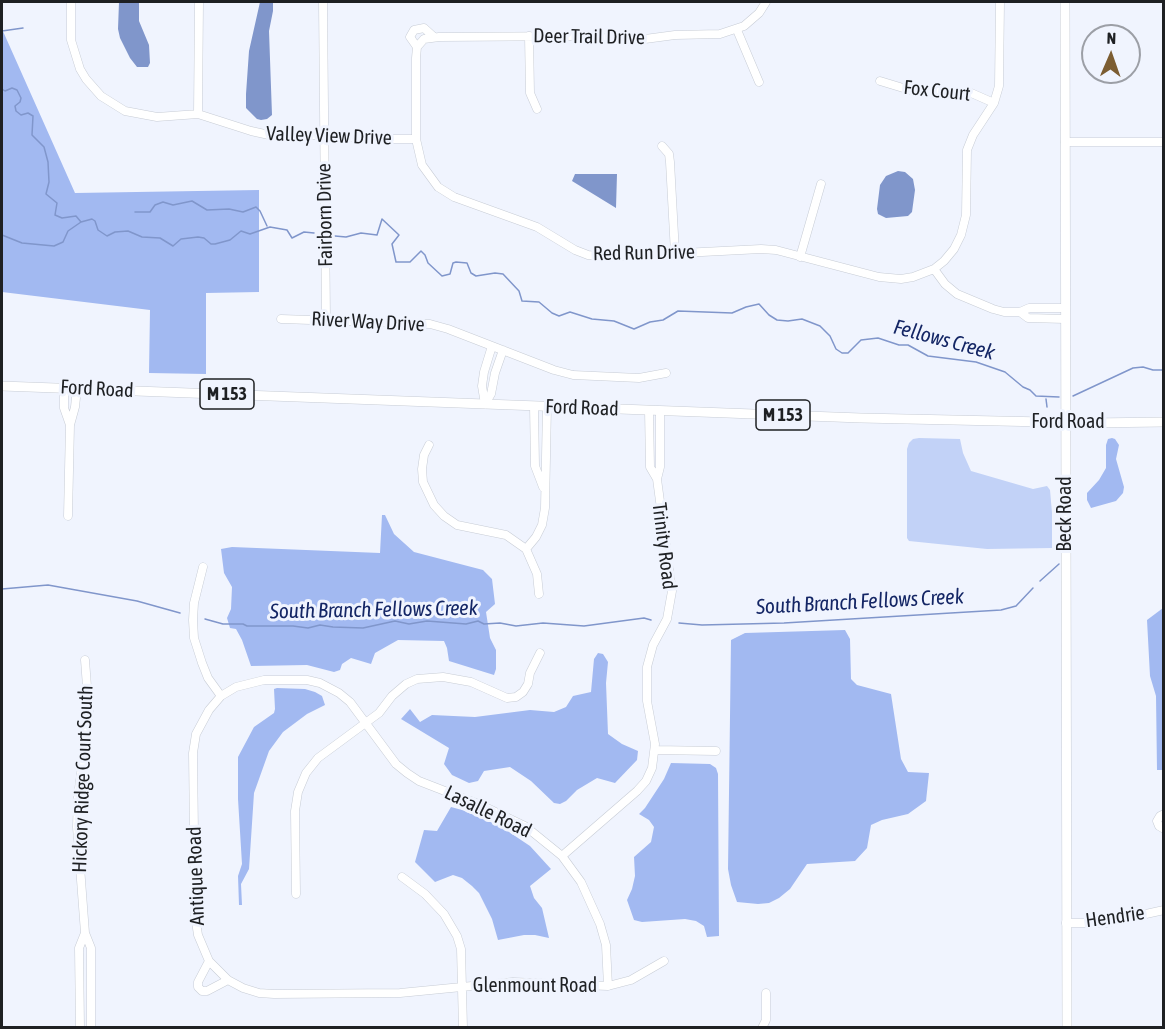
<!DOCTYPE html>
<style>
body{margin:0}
#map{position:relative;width:1165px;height:1029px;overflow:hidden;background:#f0f4fe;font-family:"Asap Condensed",sans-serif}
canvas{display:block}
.frame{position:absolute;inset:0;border:3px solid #1e2023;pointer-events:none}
.north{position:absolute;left:1081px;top:24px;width:60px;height:60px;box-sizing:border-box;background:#f0f4fe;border:2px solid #9c9fa6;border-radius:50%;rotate:2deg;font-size:16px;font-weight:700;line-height:24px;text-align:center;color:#1e2023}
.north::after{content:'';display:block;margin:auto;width:21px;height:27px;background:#7c5d32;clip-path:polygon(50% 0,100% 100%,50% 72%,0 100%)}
</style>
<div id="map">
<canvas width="1165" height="1029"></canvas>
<div class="frame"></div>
<div class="north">N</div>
</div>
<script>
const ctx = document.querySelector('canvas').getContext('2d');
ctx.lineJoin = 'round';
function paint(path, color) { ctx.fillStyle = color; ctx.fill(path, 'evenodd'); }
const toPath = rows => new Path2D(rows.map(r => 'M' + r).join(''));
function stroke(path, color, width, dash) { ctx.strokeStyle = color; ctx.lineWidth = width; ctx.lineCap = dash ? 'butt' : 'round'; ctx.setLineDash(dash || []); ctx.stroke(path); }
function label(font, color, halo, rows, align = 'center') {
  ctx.font = font + ' "Asap Condensed",sans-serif'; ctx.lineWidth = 6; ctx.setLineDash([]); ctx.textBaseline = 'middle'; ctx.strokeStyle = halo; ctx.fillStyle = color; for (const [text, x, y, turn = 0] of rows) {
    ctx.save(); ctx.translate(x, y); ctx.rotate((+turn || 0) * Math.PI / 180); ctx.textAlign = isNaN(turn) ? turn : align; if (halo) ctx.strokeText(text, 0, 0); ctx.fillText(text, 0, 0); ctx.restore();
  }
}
const green = toPath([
 [919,438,960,439,963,453,971,471,1033,489,1047,486,1050,490,1052,513,1052,548,987,549,909,541,907,538,907,449,909,443,913,439]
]);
const forest = toPath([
 [2,29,75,193,259,190,259,292,206,293,206,374,149,373,150,310,2,292],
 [1112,438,1115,439,1119,445,1116,459,1124,487,1123,493,1116,501,1091,508,1087,500,1087,493,1099,480,1106,468,1106,445,1108,439],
 [382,515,385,515,394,534,414,552,483,570,492,579,495,604,486,612,490,638,496,650,496,669,494,675,449,661,447,648,444,641,398,640,375,653,371,664,351,658,342,664,340,670,334,672,307,665,251,666,242,640,236,629,230,628,227,618,231,609,232,587,224,573,221,549,232,547,380,553],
 [1163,608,1164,770,1157,770,1156,696,1150,676,1147,620],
 [845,630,850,639,851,679,857,685,891,694,901,759,908,772,929,773,926,801,908,814,882,820,871,825,867,848,855,861,807,864,790,889,779,898,769,903,758,904,737,902,731,885,728,869,731,640,745,633],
 [598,653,603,654,608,662,606,683,608,734,622,744,638,751,637,760,615,783,597,778,577,790,566,801,560,804,554,803,531,781,510,767,484,771,478,781,469,783,452,775,444,764,449,748,401,719,410,709,420,722,432,715,475,717,530,710,554,712,566,707,573,696,591,692,594,659],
 [277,688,305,689,315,692,322,696,325,705,307,714,283,732,269,751,254,793,249,869,241,884,242,905,239,905,238,876,242,864,238,799,238,757,254,727,274,713,275,709,274,689],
 [671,763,710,764,716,768,718,774,719,936,707,937,704,926,696,921,685,919,642,922,634,920,627,900,632,889,635,876,634,857,651,842,654,827,649,820,639,814,645,808,664,779],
 [451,807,462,810,500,826,530,846,551,869,530,886,534,898,542,908,549,938,535,935,524,935,498,940,492,919,479,893,472,886,462,878,453,875,435,882,415,862,424,830,437,831]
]);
const water = toPath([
 [119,2,139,2,139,21,149,45,150,63,148,67,137,67,130,58,120,38,118,29],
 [260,2,273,2,273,11,269,31,272,115,267,119,261,120,257,119,246,108,246,94,249,51],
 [898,171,905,172,913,179,915,190,912,212,908,216,886,218,878,214,877,209,880,185,886,176],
 [575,174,617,174,616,208,572,181]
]);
const stream = toPath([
 [2,31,23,28],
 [2,89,5,91,12,88,17,90,21,98,20,102,15,106,16,111,21,115,28,113,33,116,32,135,44,147,48,162,49,182,46,194,57,203,55,215,62,218,76,216,81,222],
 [135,212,150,212,155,205,163,202,173,205,192,201,207,210,229,209,243,212,256,207,260,211,267,226],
 [2,235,22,243,54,246,63,242,68,231,81,222,92,219,95,221,98,230,107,236,115,232,128,231,142,237,160,238,173,246,181,239,198,237,204,238,211,244,215,244,230,240,241,231,250,234,270,227,287,230,292,238,304,232,314,233],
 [335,236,346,237,361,233,377,235,382,219,399,235,392,244,396,262,410,262,421,251,425,255,428,263,442,276,450,274,453,263,456,262,467,263,471,273,476,276,495,273,503,274,519,291,522,301,539,302,552,313,559,316,570,312,592,319,614,321,634,329,650,322,663,320,678,311,732,313,746,307,759,304,769,315,777,320,788,321,802,319,820,326,830,336,836,349,842,353,848,353,861,340,878,338,899,345,908,345,928,356,976,362,1005,372,1023,387,1030,390,1036,396,1059,397],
 [1073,396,1133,368,1143,367,1153,370,1164,370],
 [1046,399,1047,407],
 [1040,581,1059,564],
 [2,589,48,585,137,601,180,613],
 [205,619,223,624,243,624,247,626,293,626,308,628,320,625,333,627,363,628,395,621,409,624,427,621,466,624,478,621,484,624,500,623,516,626,543,623,584,626,644,618,651,620],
 [679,623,702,625,784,623,1001,610,1016,606,1033,588]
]);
const minor = toPath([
 [71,2,71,40,80,69,86,79,101,96,125,111,157,117,198,114,251,131,269,135,334,135,366,139,416,139],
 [323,2,326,320],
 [766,2,759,13,744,26,720,34,675,35,630,41,584,36,439,37,424,39,417,47,416,58,416,139,422,165,438,187,454,197,537,227,575,250,588,255,604,257,761,249,776,250,879,277,901,279,913,277,934,269,944,261,954,249,961,235,966,215,967,150,973,135,994,103,999,86,1000,2],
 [737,30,759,82],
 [529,36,530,93,537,109],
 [417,47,410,37,414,30,424,28,434,37],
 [880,81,913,91,969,92,994,103],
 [198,114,199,2],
 [1065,142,1164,142],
 [662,146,669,154,670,162,675,253],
 [800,257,821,184],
 [934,269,945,284,957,294,993,309,1004,312,1020,312,1029,308,1065,308],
 [1020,312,1028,318,1065,319],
 [281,319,430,324,448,329,554,370,573,375,639,378,666,373],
 [64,388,64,408,70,425,75,407,77,388],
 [485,404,482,386,484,372,492,346],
 [485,404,491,394,495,373,503,350],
 [534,406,535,466,543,487],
 [649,410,650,467,657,479,660,467,660,411],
 [429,445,424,455,422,469,423,482,434,505,444,516,457,525,506,535,526,549,537,574,539,594],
 [68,516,70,425],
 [526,549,536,537,542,525,545,508,547,406],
 [203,567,194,603,193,620,194,638,202,663,208,678,221,696],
 [85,660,89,713,78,796,77,827,85,933,91,948,91,1028],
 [655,750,716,751],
 [1164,814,1160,816,1157,821,1159,826,1164,829],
 [562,856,637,791,646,781,652,768,655,744,647,701,647,667,653,645,667,619,672,591,657,479],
 [402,877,425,894,444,914,457,936,461,949,463,1028],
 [296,894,295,811,298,792,306,773,318,758,379,713,392,696,406,684,417,679,443,677,471,682,507,698,516,697,523,692,528,684,530,673,540,653],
 [1066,923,1105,923,1164,910],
 [209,961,198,982,198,987,202,991,207,991,228,980],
 [608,986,606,945,600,924,581,882,562,856,525,826,481,805,419,781,407,773,396,764,350,702,339,693,320,683,307,680,264,680,236,687,221,696,209,710,196,734,193,753,195,915,198,935,209,961,228,980,243,988,259,993,274,994,400,993,513,982,608,986,631,980,664,961],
 [80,1028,79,948,85,933],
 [762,1028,766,1020,766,993]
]);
const major = toPath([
 [1065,2,1067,1028],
 [2,386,861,418,1091,423,1164,422]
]);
const shields = [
 [227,394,54],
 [783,415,54]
];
const shieldNames = [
 ["M 153",227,394],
 ["M 153",783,415]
];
const streetNames = [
 ["Deer Trail Drive",589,37,1],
 ["Fox Court",937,91,6],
 ["Valley View Drive",329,136,2],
 ["Fairborn Drive",325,215,-91],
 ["Red Run Drive",644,253,-1],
 ["River Way Drive",368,322,3],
 ["Ford Road",97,389,3],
 ["Ford Road",582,408,2],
 ["Ford Road",1068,422],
 ["Beck Road",1065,514,-90],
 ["Trinity Road",664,546,83],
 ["Hickory Ridge Court South",83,779,-88],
 ["Lasalle Road",488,812,26],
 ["Antique Road",196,876,-92],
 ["Hendrie",1115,917,-8],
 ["Glenmount Road",535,986]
];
const waterNames = [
 ["Fellows Creek",944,340,15],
 ["South Branch Fellows Creek",860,602,-3],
 ["South Branch Fellows Creek",374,610,-1]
];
paint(green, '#c2d2f7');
paint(forest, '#a2b9f1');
paint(water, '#8096cb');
stroke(stream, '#8096cb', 1.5);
stroke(minor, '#c7ccd5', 9);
stroke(major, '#c7ccd5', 10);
stroke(minor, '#fff', 8);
stroke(major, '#fff', 9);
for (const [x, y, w] of shields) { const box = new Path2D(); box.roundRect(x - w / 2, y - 15, w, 30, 4.5); ctx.fillStyle = '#f0f4fe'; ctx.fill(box); stroke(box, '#1e2023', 1.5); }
label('bold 18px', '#1e2023', null, shieldNames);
label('20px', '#1e2023', '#f0f4fe', streetNames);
label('italic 21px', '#142665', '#f0f4fe', waterNames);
</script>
